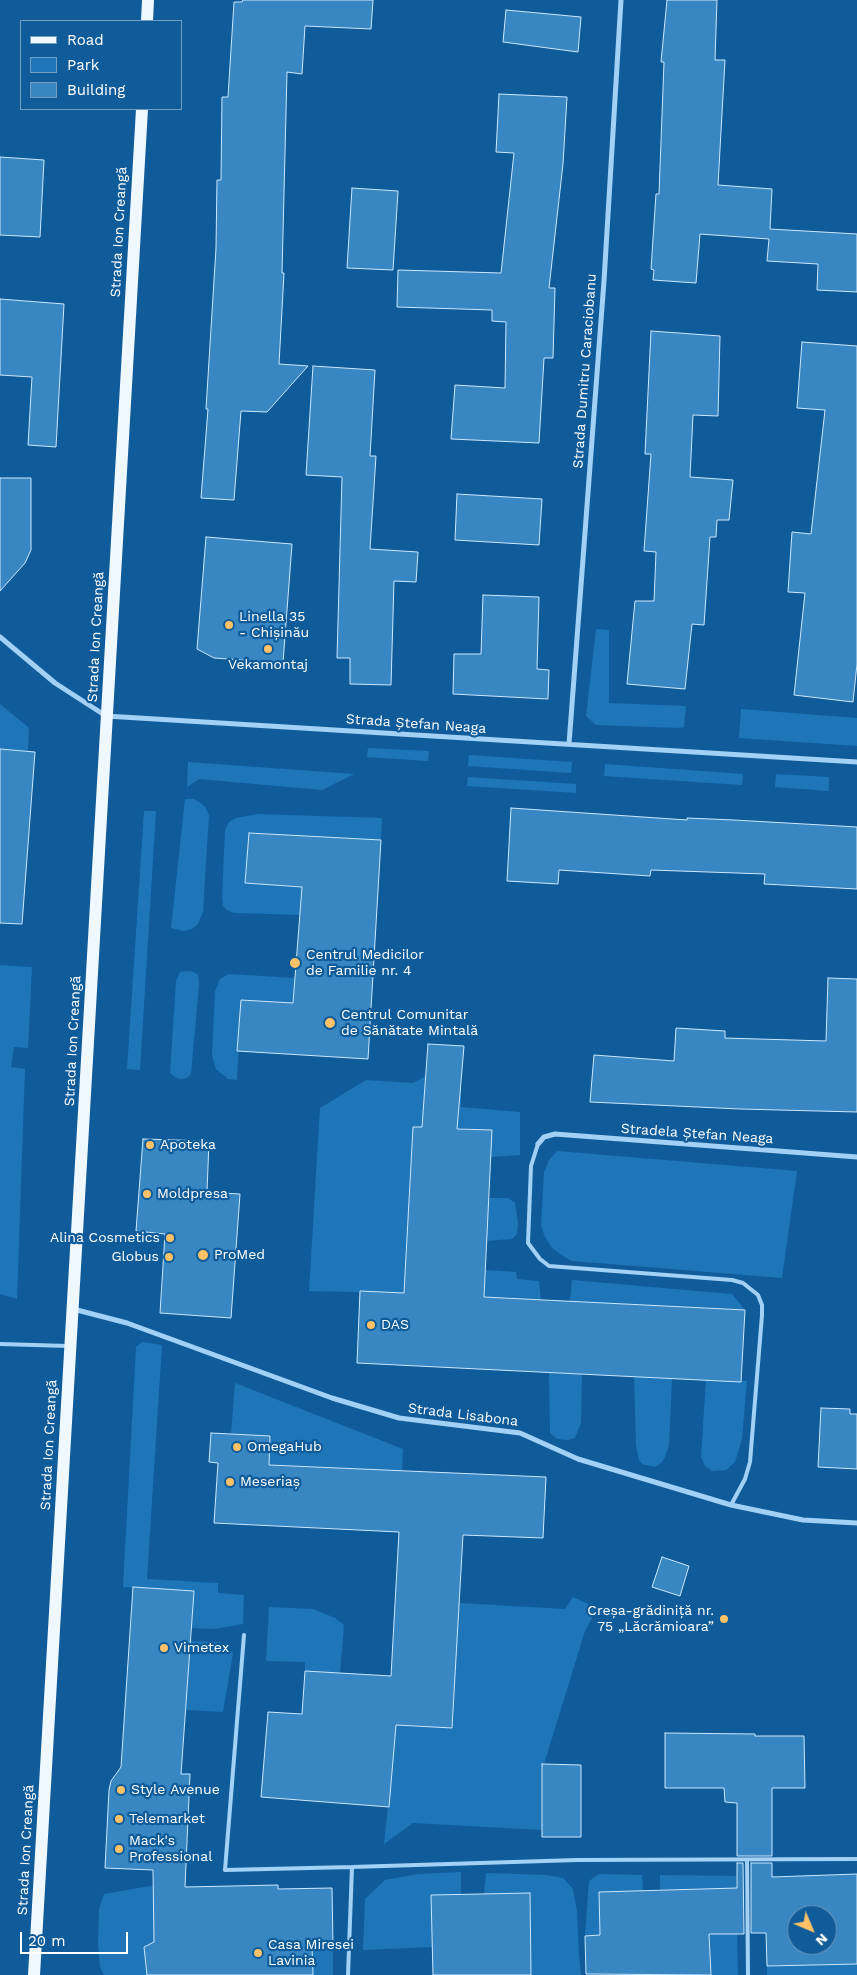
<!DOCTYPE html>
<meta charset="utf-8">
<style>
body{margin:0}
#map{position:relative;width:857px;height:1975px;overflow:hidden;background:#105c9a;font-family:"Work Sans",sans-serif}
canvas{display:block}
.legend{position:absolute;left:20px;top:20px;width:162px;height:90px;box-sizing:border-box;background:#105c9a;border:1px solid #709dc2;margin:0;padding:6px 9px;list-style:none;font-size:15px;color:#fff}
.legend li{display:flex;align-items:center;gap:10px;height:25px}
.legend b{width:25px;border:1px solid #709dc2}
.north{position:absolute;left:787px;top:1905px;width:50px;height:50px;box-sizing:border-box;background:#105c9a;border:1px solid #709dc2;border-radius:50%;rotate:135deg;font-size:14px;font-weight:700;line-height:20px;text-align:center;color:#fff}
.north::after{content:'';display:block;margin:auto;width:18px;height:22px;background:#ffc266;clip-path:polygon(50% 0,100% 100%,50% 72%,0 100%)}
.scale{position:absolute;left:20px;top:1932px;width:108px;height:22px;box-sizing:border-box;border:2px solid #fff;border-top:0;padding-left:6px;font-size:15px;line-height:18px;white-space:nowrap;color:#fff;-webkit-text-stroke:4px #105c9a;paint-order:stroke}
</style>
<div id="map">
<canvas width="857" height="1975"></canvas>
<ul class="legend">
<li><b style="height:6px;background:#f0f8ff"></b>Road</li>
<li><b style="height:14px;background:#1e75b8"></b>Park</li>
<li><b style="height:14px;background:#3886c2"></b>Building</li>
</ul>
<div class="north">N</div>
<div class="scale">20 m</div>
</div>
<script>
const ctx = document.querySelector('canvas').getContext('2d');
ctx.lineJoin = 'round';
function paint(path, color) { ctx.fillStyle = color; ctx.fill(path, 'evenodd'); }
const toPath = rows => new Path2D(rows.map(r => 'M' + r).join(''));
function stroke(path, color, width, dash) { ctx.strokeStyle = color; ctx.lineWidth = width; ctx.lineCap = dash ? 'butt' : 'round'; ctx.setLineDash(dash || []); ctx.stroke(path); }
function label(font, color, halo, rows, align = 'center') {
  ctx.font = font + ' "Work Sans",sans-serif'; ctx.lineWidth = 4.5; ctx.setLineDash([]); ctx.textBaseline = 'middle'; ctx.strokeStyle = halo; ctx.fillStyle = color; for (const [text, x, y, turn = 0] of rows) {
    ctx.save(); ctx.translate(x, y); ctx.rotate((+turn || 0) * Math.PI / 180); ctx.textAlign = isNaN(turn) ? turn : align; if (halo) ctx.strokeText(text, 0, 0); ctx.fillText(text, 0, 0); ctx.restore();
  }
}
const green = toPath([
 [596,629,609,630,609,703,686,706,684,727,680,728,596,725,586,716],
 [0,704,29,728,28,751,0,749],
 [741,709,857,718,857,746,739,738],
 [368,748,429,751,428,761,367,757],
 [469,755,572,762,571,773,468,766],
 [188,762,354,774,322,790,199,779,187,787],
 [605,764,743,774,742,785,604,776],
 [776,774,829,777,829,791,775,787],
 [468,777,576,784,576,793,467,786],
 [185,799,194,799,202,804,206,808,209,815,203,912,198,924,192,929,183,931,171,928],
 [144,811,156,811,140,1070,127,1069],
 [257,814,382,818,381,840,249,833,245,883,302,887,300,915,234,913,227,910,223,906,222,898,225,830,229,822,236,818],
 [0,965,32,967,28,1048,14,1047,11,1067,25,1069,17,1299,0,1294],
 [187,971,194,972,198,975,199,984,191,1074,187,1078,180,1079,175,1077,170,1073,176,981,180,972],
 [229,974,295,978,294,1003,241,1000,237,1080,228,1079,216,1069,212,1055,215,991,220,979],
 [426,1076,461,1078,461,1107,520,1112,520,1155,491,1157,491,1130,413,1127,404,1293,309,1291,320,1108,366,1080,413,1083],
 [557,1151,797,1171,782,1278,572,1261,563,1256,552,1248,545,1237,541,1226,544,1172,549,1160],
 [488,1198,508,1198,515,1203,518,1223,517,1234,512,1239,486,1241],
 [485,1270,516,1272,517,1279,539,1281,541,1300,483,1297],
 [572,1280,732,1294,745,1310,570,1301],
 [142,1342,162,1345,147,1579,218,1583,218,1593,244,1595,243,1624,215,1629,191,1628,193,1591,123,1587,136,1347],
 [549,1372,582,1374,581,1423,575,1438,567,1440,557,1439,550,1433],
 [634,1376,672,1378,669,1445,665,1457,662,1462,655,1467,642,1464,639,1460,636,1445],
 [706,1380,747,1381,742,1439,735,1462,726,1470,712,1471,705,1466,701,1457],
 [235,1383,403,1449,402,1471,269,1465,270,1436,231,1434],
 [573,1597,597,1608,585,1631,544,1764,542,1765,542,1830,413,1823,384,1844,392,1768,372,1698,459,1603,565,1609],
 [269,1607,313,1609,335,1618,344,1625,340,1673,305,1671,305,1662,266,1661],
 [190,1641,220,1642,233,1653,223,1712,186,1710],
 [461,1872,461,1894,431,1895,432,1947,363,1950,365,1899,385,1880,418,1874],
 [486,1873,547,1875,563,1878,573,1889,577,1911,579,1956,581,1975,531,1975,530,1893,484,1894],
 [599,1874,642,1875,643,1891,599,1892,600,1935,585,1936,589,1881],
 [660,1875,736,1876,738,1975,711,1975,709,1934,724,1934,723,1889,660,1890],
 [167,1883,155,1942,147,1945,145,1954,147,1975,104,1975,100,1967,98,1944,99,1909,104,1894],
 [333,1945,333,1975,313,1975,312,1946],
 [857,1964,857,1975,767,1975,767,1966]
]);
const building = toPath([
 [243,0,373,0,371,29,305,26,302,74,287,72,282,273,284,273,279,364,308,366,267,412,241,411,234,500,201,498,208,409,206,409,216,248,217,180,221,180,222,97,228,97,234,2,242,2,243,0],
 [667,0,717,0,715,60,725,60,718,185,772,189,770,229,857,234,857,292,817,290,818,264,767,261,769,239,700,234,696,283,653,280,654,270,651,269,656,194,659,194,664,62,661,62,667,0],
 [506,10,581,17,578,52,503,42,506,10],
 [499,94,567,97,563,164,549,288,555,288,553,358,544,358,539,443,451,439,455,385,505,388,506,322,492,321,492,310,397,307,398,270,501,273,514,153,496,152,499,94],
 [0,157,44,160,40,237,0,235,0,157],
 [352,188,398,191,393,270,347,268,352,188],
 [0,299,64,304,56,447,28,445,32,377,0,375,0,299],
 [651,331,720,336,718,416,693,415,690,477,733,480,729,520,717,520,716,537,710,537,704,625,692,624,685,689,627,684,635,601,654,601,656,552,644,551,651,454,645,454,651,331],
 [802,342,857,346,857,664,853,702,794,695,805,593,788,592,792,532,811,534,825,410,797,408,802,342],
 [313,366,375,370,370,456,376,456,370,549,418,552,416,582,394,581,391,685,350,684,350,658,337,658,342,477,306,475,313,366],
 [0,478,31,478,31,550,25,563,0,591,0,478],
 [457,494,542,499,539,545,455,540,457,494],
 [206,537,292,544,283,663,214,658,197,649,206,537],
 [483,595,539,597,537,669,549,670,548,699,453,694,454,654,481,654,483,595],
 [0,749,35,752,22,924,0,923,0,749],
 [511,808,687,820,687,818,734,820,857,827,857,889,764,884,765,874,651,870,650,876,559,870,558,884,507,881,511,808],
 [249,833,381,840,368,1059,237,1051,241,1000,293,1003,302,887,245,883,249,833],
 [828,978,857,979,857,1112,740,1109,590,1102,594,1055,674,1061,676,1028,725,1031,725,1038,826,1041,828,978],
 [428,1044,464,1046,457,1129,492,1130,484,1297,745,1310,741,1382,357,1363,360,1291,404,1293,413,1127,422,1127,428,1044],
 [143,1139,209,1141,207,1192,240,1194,231,1318,160,1313,165,1234,136,1231,143,1139],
 [821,1408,850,1409,850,1414,857,1414,857,1469,818,1467,821,1408],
 [211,1433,270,1436,269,1465,546,1477,543,1538,463,1535,452,1728,396,1725,389,1807,261,1797,268,1712,302,1714,305,1671,391,1676,399,1532,214,1523,218,1463,209,1462,211,1433],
 [662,1557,689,1566,680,1596,652,1587,662,1557],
 [133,1587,194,1591,181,1774,190,1774,185,1887,278,1885,278,1889,332,1888,333,1945,312,1946,313,1975,147,1975,144,1947,154,1942,153,1870,105,1868,109,1790,111,1781,121,1767,133,1587],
 [665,1733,755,1734,755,1736,804,1736,805,1788,772,1788,772,1856,737,1856,737,1803,725,1802,724,1788,665,1788,665,1733],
 [542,1764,581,1765,581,1837,542,1837,542,1764],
 [737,1863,743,1863,744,1934,709,1934,711,1975,586,1974,585,1936,600,1935,599,1892,737,1888,737,1863],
 [751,1863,772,1863,772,1877,857,1874,857,1964,767,1966,766,1933,751,1933,751,1863],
 [797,1915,827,1915,827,1945,797,1945,797,1915],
 [530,1893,531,1975,433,1975,431,1895,530,1893]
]);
const service = toPath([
 [538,1144,531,1166,528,1243,540,1259,549,1266,732,1280,743,1283,758,1295,762,1305,762,1315,750,1462,745,1479,731,1505],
 [0,1344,68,1346],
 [244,1635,225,1870,352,1867,348,1975],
 [747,1860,748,1975],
 [352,1867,577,1860,857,1859]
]);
const minor = toPath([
 [0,637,55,683,106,716,857,762],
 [569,744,604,281,621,0],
 [538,1144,544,1137,555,1134,857,1157],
 [73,1309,127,1323,332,1398,399,1418,520,1433,578,1459,731,1505,803,1520,857,1523]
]);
const primary = toPath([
 [147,21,148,0],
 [34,1975,142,109]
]);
const markers = [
 [229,625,5,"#ffc266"],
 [268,649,5,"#ffc266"],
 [295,963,6,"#ffc266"],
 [330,1023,6,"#ffc266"],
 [150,1145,5,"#ffc266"],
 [147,1194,5,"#ffc266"],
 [170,1238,5,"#ffc266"],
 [203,1255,6,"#ffc266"],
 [169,1257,5,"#ffc266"],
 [371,1325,5,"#ffc266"],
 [237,1447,5,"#ffc266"],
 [230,1482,5,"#ffc266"],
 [724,1619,5,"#ffc266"],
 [164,1648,5,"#ffc266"],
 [121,1790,5,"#ffc266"],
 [119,1819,5,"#ffc266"],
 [119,1849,5,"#ffc266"],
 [258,1953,5,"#ffc266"]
];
const streetNames = [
 ["Strada Ion Creangă",119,232,-87],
 ["Strada Dumitru Caraciobanu",585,371,-86],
 ["Strada Ion Creangă",96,637,-87],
 ["Strada Ștefan Neaga",416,724,4],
 ["Strada Ion Creangă",73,1041,-87],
 ["Stradela Ștefan Neaga",697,1134,4],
 ["Strada Lisabona",463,1415,7],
 ["Strada Ion Creangă",49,1445,-87],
 ["Strada Ion Creangă",26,1850,-87]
];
const poiNames = [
 ["Linella 35",239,617],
 ["- Chișinău",239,633],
 ["Vekamontaj",268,665,"center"],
 ["Centrul Medicilor",306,955],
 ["de Familie nr. 4",306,971],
 ["Centrul Comunitar",341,1015],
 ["de Sănătate Mintală",341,1031],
 ["Apoteka",160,1145],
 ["Moldpresa",157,1194],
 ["Alina Cosmetics",160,1238,"right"],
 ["ProMed",214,1255],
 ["Globus",159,1257,"right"],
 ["DAS",381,1325],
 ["OmegaHub",247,1447],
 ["Meseriaș",240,1482],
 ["Creșa-grădiniță nr.",714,1611,"right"],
 ["75 „Lăcrămioara”",714,1627,"right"],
 ["Vimetex",174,1648],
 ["Style Avenue",131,1790],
 ["Telemarket",129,1819],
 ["Mack's",129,1841],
 ["Professional",129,1857],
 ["Casa Miresei",268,1945],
 ["Lavinia",268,1961]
];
paint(green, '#1e75b8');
paint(building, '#3886c2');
stroke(building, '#cbe8fe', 1);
stroke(service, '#a2d1f5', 4);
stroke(minor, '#a2d1f5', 5);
stroke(primary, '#f0f8ff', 12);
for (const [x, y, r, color] of markers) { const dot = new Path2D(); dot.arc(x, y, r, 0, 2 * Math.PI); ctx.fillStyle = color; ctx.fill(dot); stroke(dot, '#105c9a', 2); }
label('14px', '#fff', '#105c9a', streetNames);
label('14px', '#fff', '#105c9a', poiNames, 'left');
</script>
